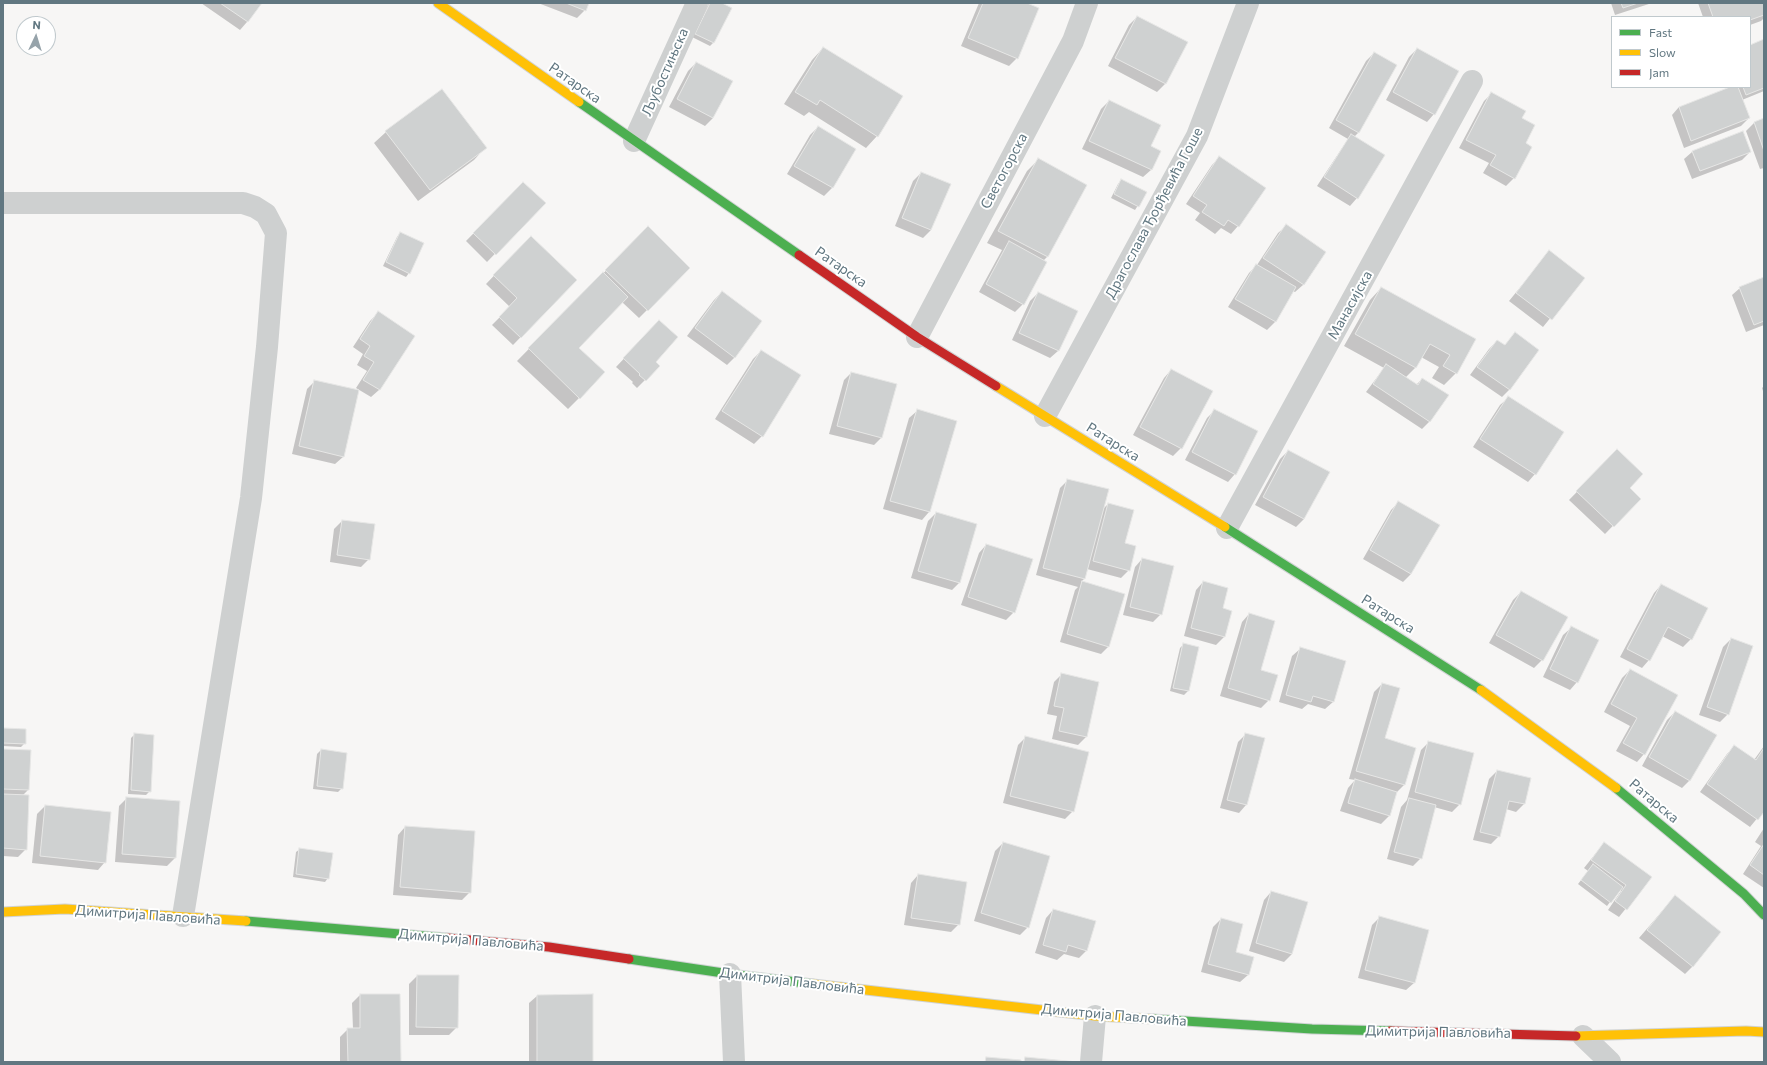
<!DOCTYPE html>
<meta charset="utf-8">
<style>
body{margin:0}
#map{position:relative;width:1767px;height:1065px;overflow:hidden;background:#f7f6f5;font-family:Commissioner,sans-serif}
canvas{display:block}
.frame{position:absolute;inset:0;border:4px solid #617781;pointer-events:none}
.legend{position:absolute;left:1611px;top:16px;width:140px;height:72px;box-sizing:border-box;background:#fff;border:1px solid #c0c9cd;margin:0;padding:5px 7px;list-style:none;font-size:12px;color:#617781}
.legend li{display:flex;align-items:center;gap:8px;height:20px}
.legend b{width:20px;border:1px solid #c0c9cd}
.north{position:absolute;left:16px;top:16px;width:40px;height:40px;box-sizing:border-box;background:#fff;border:1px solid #c0c9cd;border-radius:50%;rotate:4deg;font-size:11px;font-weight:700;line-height:16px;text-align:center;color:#617781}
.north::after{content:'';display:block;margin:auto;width:14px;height:18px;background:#96a3aa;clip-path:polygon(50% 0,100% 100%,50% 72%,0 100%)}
</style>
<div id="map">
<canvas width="1767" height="1065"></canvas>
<div class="frame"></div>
<ul class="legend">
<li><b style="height:5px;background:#4caf50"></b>Fast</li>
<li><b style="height:5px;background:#ffc107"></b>Slow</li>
<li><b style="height:5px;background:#c62828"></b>Jam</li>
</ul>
<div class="north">N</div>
</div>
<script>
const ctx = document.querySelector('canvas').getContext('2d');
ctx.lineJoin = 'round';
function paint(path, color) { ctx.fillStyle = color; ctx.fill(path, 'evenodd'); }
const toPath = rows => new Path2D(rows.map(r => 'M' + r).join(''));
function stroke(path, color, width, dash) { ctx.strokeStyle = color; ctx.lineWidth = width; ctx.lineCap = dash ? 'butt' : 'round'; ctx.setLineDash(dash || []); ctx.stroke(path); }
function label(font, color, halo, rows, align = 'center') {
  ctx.font = font + ' Commissioner,sans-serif'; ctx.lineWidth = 4; ctx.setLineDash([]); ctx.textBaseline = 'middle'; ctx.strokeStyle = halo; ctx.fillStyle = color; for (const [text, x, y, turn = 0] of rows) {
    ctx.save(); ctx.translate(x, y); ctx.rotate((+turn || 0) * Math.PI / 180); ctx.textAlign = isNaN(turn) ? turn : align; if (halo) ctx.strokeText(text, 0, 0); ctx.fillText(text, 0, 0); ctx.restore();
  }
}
const shadow = toPath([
 [201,3,260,3,247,22,240,30],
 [538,3,588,3,585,10,577,18],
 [709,3,720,3,714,42,710,46,692,37],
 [979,3,1024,3,1017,58,1009,66,961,46],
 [1611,3,1652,3,1615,15],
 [1698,3,1764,3,1764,18,1761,21,1750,25,1750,17,1703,17],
 [1137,17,1186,43,1165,84,1157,92,1108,66,1129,25],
 [1764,40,1764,91,1742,100,1749,118,1741,126,1684,148,1672,115,1679,107,1732,87,1750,87,1750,46],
 [823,48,877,136,866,148,809,112,804,116,784,104,812,60],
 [1417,49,1434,114,1427,122,1386,100,1409,57],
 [1374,53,1396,65,1358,133,1354,137,1357,198,1350,206,1317,186,1348,139,1329,128,1366,61],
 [696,63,713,118,705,126,669,107,688,71],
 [1491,94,1520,118,1514,178,1506,186,1483,173,1489,163,1459,148,1484,101],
 [1109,101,1151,170,1143,177,1082,149,1101,109],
 [1764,119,1764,168,1760,169,1746,131,1754,123],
 [818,127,855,150,832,188,824,196,787,174,810,135],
 [386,132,485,148,474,160,418,201,374,143],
 [1743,132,1750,152,1742,160,1692,179,1684,159,1692,152],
 [1219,158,1238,226,1231,234,1221,228,1215,234,1195,220,1200,213,1186,204,1212,165],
 [1038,160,1086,186,1047,257,1043,261,1023,304,1015,312,979,292,1002,250,987,243,1027,171],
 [921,173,931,230,923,238,895,226,913,181],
 [1122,180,1146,193,1135,210,1111,198,1118,184],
 [523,183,544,203,487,262,466,241],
 [1286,226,1325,252,1303,285,1295,292,1293,291,1275,322,1267,330,1228,307,1249,273,1257,265,1278,233],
 [648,228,689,268,639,318,622,302,577,348,579,398,568,409,517,361],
 [400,233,409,273,406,277,383,266,397,237],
 [531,237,576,280,513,345,492,325,510,307,486,284],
 [1549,252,1583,278,1543,327,1509,301],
 [1764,278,1764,325,1746,332,1732,295,1740,288],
 [1381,288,1474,340,1456,373,1444,385,1432,378,1439,367,1421,357,1416,367,1405,378,1416,385,1422,379,1430,421,1422,429,1366,392,1384,368,1344,346,1370,300],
 [722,292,735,357,727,365,687,336,714,300],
 [1038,293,1077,311,1058,351,1050,358,1012,340,1030,301],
 [378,313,414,336,379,390,371,397,356,388,367,371,357,365,363,354,353,347,370,321],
 [652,329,654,362,659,366,637,388,632,383,633,382,616,367],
 [1515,334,1510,389,1502,397,1470,375,1489,349,1497,341,1504,346],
 [761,351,762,436,754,444,715,419,753,359],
 [1171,370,1181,448,1173,456,1133,435,1164,378],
 [851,373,881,438,874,445,829,434,844,380],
 [315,381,343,457,335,464,292,454,307,389],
 [1764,386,1764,394,1762,388],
 [1508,398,1535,474,1528,482,1473,447,1500,405],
 [1215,410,1235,474,1228,482,1185,460,1207,418],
 [917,411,929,512,922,520,883,509,909,418],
 [1288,451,1328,472,1304,519,1296,527,1255,505,1280,459],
 [1617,451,1628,488,1639,499,1605,534,1569,500],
 [1068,480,1102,510,1108,504,1124,544,1129,570,1121,578,1087,569,1084,579,1081,582,1124,594,1109,646,1101,654,1060,642,1075,590,1078,587,1036,575,1060,488],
 [1399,502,1438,525,1411,574,1403,582,1363,559,1391,510],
 [936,513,959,583,952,590,911,578,928,521],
 [342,521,369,559,361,567,330,562,334,529],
 [986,545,1014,612,1006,620,961,605,979,553],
 [1142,559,1161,614,1153,622,1123,615,1135,567],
 [1203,582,1222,608,1231,611,1224,637,1216,645,1184,636,1196,590],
 [1661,585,1707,609,1691,639,1683,647,1662,636,1649,660,1642,668,1620,657,1654,593],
 [1521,592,1542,660,1534,668,1489,643,1513,600],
 [1249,614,1259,671,1269,700,1261,708,1220,696,1242,622],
 [1571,628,1577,682,1570,690,1543,677,1563,635],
 [1731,639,1728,714,1720,722,1699,715,1723,647],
 [1184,644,1198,648,1188,691,1184,695,1170,691,1180,648],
 [1300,649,1333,702,1325,709,1308,704,1302,709,1279,702,1292,656],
 [1630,670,1644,754,1637,762,1616,751,1630,726,1604,712,1622,678],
 [1062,674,1086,737,1078,745,1052,739,1057,716,1047,714,1054,682],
 [1382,684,1384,739,1415,748,1404,785,1396,793,1389,816,1381,824,1340,811,1348,788,1355,780,1349,779,1374,692],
 [1675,712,1690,780,1682,788,1642,766,1667,720],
 [3,729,25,743,21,747,3,746],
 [135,734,150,791,146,795,128,794,131,738],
 [1246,734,1264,739,1246,805,1239,813,1220,808,1238,742],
 [1026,737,1073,811,1065,819,1003,803,1018,745],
 [1429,742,1460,804,1452,812,1434,807,1421,858,1413,866,1387,859,1401,807,1407,800,1421,750],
 [1735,746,1754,760,1764,746,1764,810,1750,827,1700,792,1727,754],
 [3,750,28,790,22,796,26,849,18,857,3,856],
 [321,750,342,788,338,792,313,789,317,754],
 [1497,771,1524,804,1516,812,1506,809,1499,836,1491,844,1473,840,1489,779],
 [127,798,179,802,175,858,167,866,115,862,119,806],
 [45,806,105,862,98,870,32,863,37,814],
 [405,827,470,892,462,900,393,895,398,835],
 [1764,828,1764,888,1743,874,1761,846,1755,842],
 [1003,843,1028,927,1020,935,974,921,995,851],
 [1604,843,1651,877,1619,917,1608,910,1621,891,1620,889,1607,906,1578,884,1588,871,1584,868],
 [300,849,328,878,325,882,293,877,296,852],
 [918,875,959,924,951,932,904,925,911,883],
 [1271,892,1307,902,1292,954,1284,962,1249,951,1264,900],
 [1675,896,1693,966,1685,974,1639,938],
 [1053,910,1087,950,1079,958,1064,954,1057,960,1035,953,1046,918],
 [1380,917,1414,983,1406,990,1358,978,1372,925],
 [1221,919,1234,952,1248,975,1240,982,1201,972,1213,927],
 [417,976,457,1027,449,1035,409,1035,409,984],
 [360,995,400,1062,340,1062,340,1037,348,1029,353,1029,352,1003],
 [537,996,592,1062,529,1062,529,1003]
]);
const building = toPath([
 [220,3,262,3,248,22,220,3],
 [566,3,589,3,586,11,566,3],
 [710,3,722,3,732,8,714,43,695,34,710,3],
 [983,3,1027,3,1039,8,1018,59,968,38,983,3],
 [1621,3,1638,3,1623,8,1621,3],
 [1708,3,1764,3,1764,15,1750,20,1750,17,1713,17,1708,3],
 [1137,16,1188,42,1166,84,1115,58,1137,16],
 [1764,39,1764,88,1746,95,1743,87,1750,87,1750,45,1764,39],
 [823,47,903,96,878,137,820,100,817,105,795,92,823,47],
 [1417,48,1459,71,1435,115,1393,92,1417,48],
 [1374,52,1397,65,1359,133,1336,120,1374,52],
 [696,62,733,81,713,118,677,99,696,62],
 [1730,87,1738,87,1750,118,1691,141,1679,107,1730,87],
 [442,89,487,148,430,190,385,131,442,89],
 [1491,92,1526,111,1522,118,1535,125,1526,143,1532,147,1515,179,1490,165,1496,155,1466,140,1491,92],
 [1109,100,1161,125,1151,146,1161,151,1152,170,1089,141,1109,100],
 [1764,118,1764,151,1754,122,1764,118],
 [818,126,856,149,833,188,794,166,818,126],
 [1743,131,1751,152,1700,171,1692,151,1743,131],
 [1351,134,1385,155,1358,199,1324,177,1351,134],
 [1219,156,1266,188,1239,227,1228,220,1224,226,1202,212,1207,205,1193,196,1219,156],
 [1038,158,1087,185,1048,257,998,231,1038,158],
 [921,172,951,184,931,230,902,218,921,172],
 [1121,179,1147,192,1139,207,1114,194,1121,179],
 [523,182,546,203,496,255,473,233,523,182],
 [1286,224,1326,252,1304,285,1263,258,1286,224],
 [648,226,690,268,648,311,605,270,648,226],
 [400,232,424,243,410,274,386,262,400,232],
 [531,236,577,280,521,338,499,317,517,298,493,275,531,236],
 [1009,241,1047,262,1024,305,986,284,1009,241],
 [1549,250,1585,278,1552,320,1516,293,1549,250],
 [1256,264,1296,287,1276,322,1235,299,1256,264],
 [603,272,628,297,579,348,605,372,580,399,528,348,603,272],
 [1764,277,1764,321,1754,325,1739,287,1764,277],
 [1381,287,1476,339,1457,374,1443,366,1450,355,1430,344,1416,368,1355,334,1381,287],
 [722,291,762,321,735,358,695,328,722,291],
 [1038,292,1078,311,1059,351,1019,333,1038,292],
 [378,311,415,336,380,390,363,380,374,362,364,356,370,346,360,339,378,311],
 [659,320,678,337,656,362,660,366,646,381,639,375,640,374,623,358,659,320],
 [1515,332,1539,350,1510,390,1477,367,1497,340,1505,345,1515,332],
 [761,350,801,375,763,437,722,411,761,350],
 [1386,364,1418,385,1422,378,1449,395,1430,422,1373,384,1386,364],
 [1171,369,1213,391,1182,449,1140,427,1171,369],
 [851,372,897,384,882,438,837,426,851,372],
 [314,380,359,390,344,457,299,446,314,380],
 [1508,396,1564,432,1536,475,1480,439,1508,396],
 [917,409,957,421,930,512,890,501,917,409],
 [1214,409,1258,431,1236,475,1192,452,1214,409],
 [1617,449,1643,474,1630,488,1641,499,1614,527,1576,491,1617,449],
 [1288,450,1330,472,1304,519,1263,497,1288,450],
 [1067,479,1109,489,1085,579,1043,568,1067,479],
 [1398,501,1440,525,1411,574,1370,550,1398,501],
 [1108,503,1134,510,1125,543,1136,546,1130,571,1093,561,1108,503],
 [936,512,977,524,960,583,918,571,936,512],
 [342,520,375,524,370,560,337,555,342,520],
 [986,544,1033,559,1015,613,968,597,986,544],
 [1142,558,1174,566,1162,615,1130,607,1142,558],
 [1082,581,1125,594,1109,647,1067,634,1082,581],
 [1203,581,1228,588,1223,608,1232,611,1225,637,1191,628,1203,581],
 [1661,584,1708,608,1692,640,1668,627,1650,661,1627,649,1661,584],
 [1521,591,1568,617,1543,661,1496,635,1521,591],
 [1249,613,1275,621,1261,670,1278,675,1270,701,1228,688,1249,613],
 [1571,626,1599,640,1578,683,1550,669,1571,626],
 [1731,638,1753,646,1729,715,1707,707,1731,638],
 [1183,643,1199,647,1189,691,1173,688,1183,643],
 [1300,647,1346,661,1334,702,1313,696,1311,702,1286,695,1300,647],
 [1630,669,1678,695,1645,755,1623,743,1637,718,1611,704,1630,669],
 [1061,673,1099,682,1087,737,1059,731,1064,708,1054,706,1061,673],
 [1382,683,1400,688,1385,738,1416,748,1405,785,1356,771,1382,683],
 [1675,711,1717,735,1690,781,1649,757,1675,711],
 [3,728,26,729,26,744,3,743,3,728],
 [134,733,154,735,151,792,131,790,134,733],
 [1245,733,1265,738,1247,805,1227,800,1245,733],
 [1025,736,1089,752,1074,812,1010,796,1025,736],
 [1428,741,1474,753,1461,805,1415,792,1428,741],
 [1734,745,1756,760,1764,748,1764,812,1758,820,1707,784,1734,745],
 [3,749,31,750,29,790,3,789,3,749],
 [321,749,347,753,343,789,317,786,321,749],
 [1497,770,1531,778,1525,804,1509,801,1500,837,1480,832,1497,770],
 [1355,779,1397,792,1390,816,1348,803,1355,779],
 [3,794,29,795,27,850,3,848,3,794],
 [126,797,180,801,176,858,122,854,126,797],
 [1409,798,1436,805,1422,859,1394,852,1409,798],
 [45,805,111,812,106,863,40,856,45,805],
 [405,826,475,831,471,893,400,887,405,826],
 [1003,842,1050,856,1029,928,981,913,1003,842],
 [1604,842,1652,877,1627,910,1615,901,1626,885,1591,860,1604,842],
 [1764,844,1764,875,1750,865,1764,844],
 [299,848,333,853,329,879,296,874,299,848],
 [1593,864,1623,887,1611,903,1581,880,1593,864],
 [918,874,967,882,960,925,911,918,918,874],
 [1271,891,1308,902,1292,954,1256,943,1271,891],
 [1675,895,1721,932,1693,967,1647,930,1675,895],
 [1053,909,1096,921,1087,951,1068,945,1066,952,1043,945,1053,909],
 [1379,916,1429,930,1415,983,1365,970,1379,916],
 [1221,918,1243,924,1236,952,1254,957,1249,975,1208,964,1221,918],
 [417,975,459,975,458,1028,416,1027,417,975],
 [360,994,400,994,401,1062,348,1062,347,1028,360,1028,360,994],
 [593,994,593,1062,537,1062,537,995,593,994],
 [986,1057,1021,1060,1021,1062,985,1062,986,1057],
 [1025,1057,1078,1062,1024,1062,1025,1057]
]);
const street = toPath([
 [634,141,697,3],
 [3,203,243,203,255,207,266,214,276,233,267,347,251,498,183,916],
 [917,337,1073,41,1087,3],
 [1045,416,1197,136,1248,3],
 [1227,528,1472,81],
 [730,974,734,1062],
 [1583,1036,1610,1062],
 [1091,1062,1095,1016]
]);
const fast = toPath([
 [579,102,799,255],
 [1225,527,1481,690],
 [1616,788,1744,894,1764,915],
 [246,921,447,938],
 [629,959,730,974,813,984],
 [1153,1019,1312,1029,1390,1031]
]);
const slow = toPath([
 [438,3,579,102],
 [996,386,1225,527],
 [1481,690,1616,788],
 [3,912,65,909,246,921],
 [813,984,1095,1016,1153,1019],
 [1576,1036,1746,1031,1764,1032]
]);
const jam = toPath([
 [799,255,917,337,996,386],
 [447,938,549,947,629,959],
 [1390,1031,1576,1036]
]);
const streetNames = [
 ["Љубостињска",665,72,-66],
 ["Ратарска",575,83,35],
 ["Светогорска",1004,171,-62],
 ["Драгослава Ђорђевића Гоше",1154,213,-62],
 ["Ратарска",841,267,35],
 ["Манасијска",1350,305,-61],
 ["Ратарска",1113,442,32],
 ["Ратарска",1388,614,32],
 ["Ратарска",1654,801,40],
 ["Димитрија Павловића",148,915,4],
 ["Димитрија Павловића",471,940,5],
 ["Димитрија Павловића",792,981,7],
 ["Димитрија Павловића",1114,1015,5],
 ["Димитрија Павловића",1438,1032,1]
];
paint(shadow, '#0003');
paint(building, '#cfd1d1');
stroke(building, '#e6e6e5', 1);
stroke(fast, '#d0d3d4', 11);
stroke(slow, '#d0d3d4', 11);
stroke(jam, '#d0d3d4', 11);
stroke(street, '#ced0d0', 22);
stroke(fast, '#4caf50', 9);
stroke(slow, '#ffc107', 9);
stroke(jam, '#c62828', 9);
label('14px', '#617781', '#fff', streetNames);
</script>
